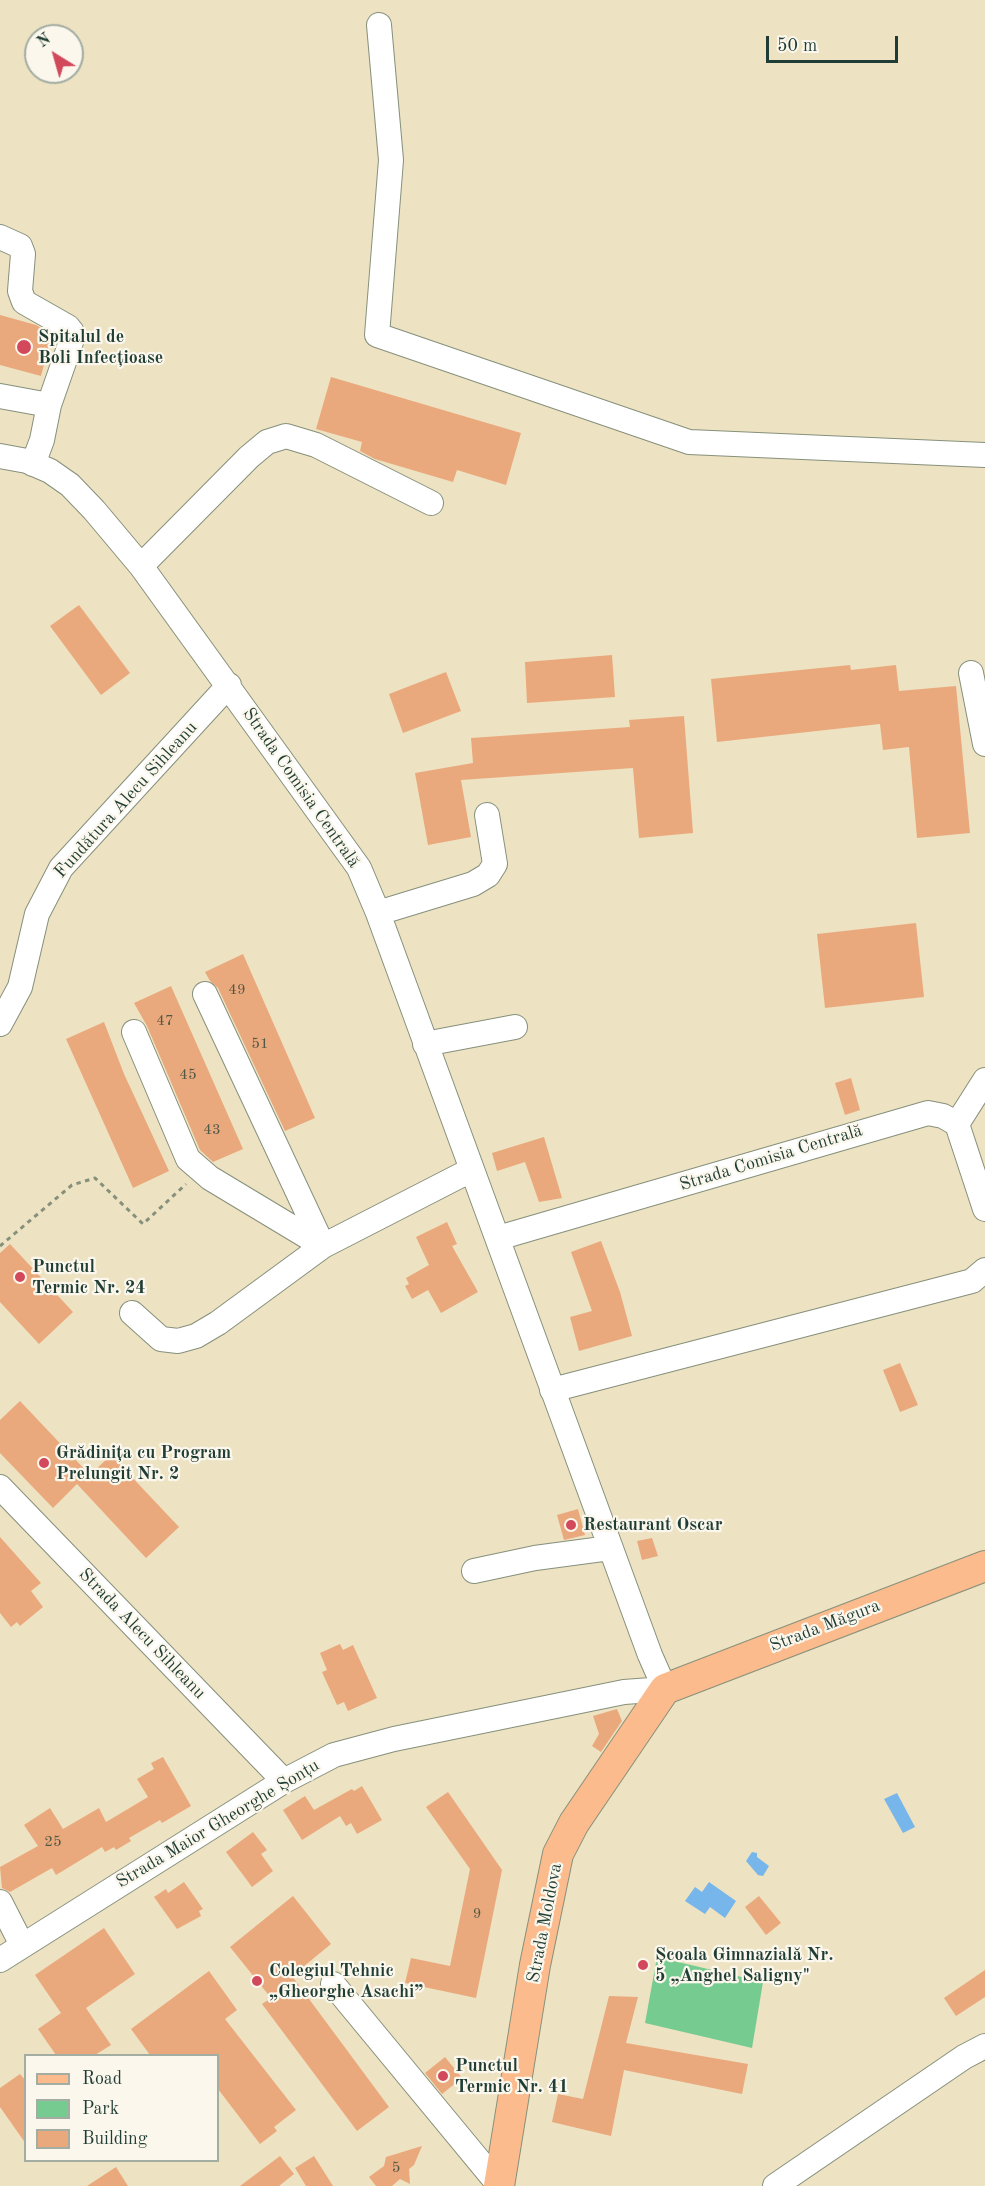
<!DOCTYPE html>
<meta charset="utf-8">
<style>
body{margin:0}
#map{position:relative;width:985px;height:2186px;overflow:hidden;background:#ede2c2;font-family:"Old Standard TT",serif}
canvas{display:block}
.legend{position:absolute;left:24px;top:2054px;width:195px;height:108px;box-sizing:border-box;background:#fbf7ec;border:2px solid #a3ada2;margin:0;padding:8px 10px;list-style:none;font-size:18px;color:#1f3d34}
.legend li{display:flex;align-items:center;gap:12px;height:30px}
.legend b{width:30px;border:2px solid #a3ada2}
.north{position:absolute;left:24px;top:24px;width:60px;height:60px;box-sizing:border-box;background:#fbf7ec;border:2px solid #a3ada2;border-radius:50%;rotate:323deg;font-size:16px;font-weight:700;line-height:24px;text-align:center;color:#1f3d34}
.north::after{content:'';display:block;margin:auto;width:21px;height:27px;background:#d1495b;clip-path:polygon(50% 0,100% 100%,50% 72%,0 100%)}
.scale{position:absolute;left:766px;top:36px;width:132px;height:27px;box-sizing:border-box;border:3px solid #1f3d34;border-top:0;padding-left:8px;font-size:18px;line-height:21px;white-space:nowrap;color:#1f3d34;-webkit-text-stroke:4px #fbf7ec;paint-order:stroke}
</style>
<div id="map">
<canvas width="985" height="2186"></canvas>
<ul class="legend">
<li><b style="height:8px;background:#fbbb8c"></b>Road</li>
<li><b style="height:16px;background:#76cc90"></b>Park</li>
<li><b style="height:16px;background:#eaa97c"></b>Building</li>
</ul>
<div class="north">N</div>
<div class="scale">50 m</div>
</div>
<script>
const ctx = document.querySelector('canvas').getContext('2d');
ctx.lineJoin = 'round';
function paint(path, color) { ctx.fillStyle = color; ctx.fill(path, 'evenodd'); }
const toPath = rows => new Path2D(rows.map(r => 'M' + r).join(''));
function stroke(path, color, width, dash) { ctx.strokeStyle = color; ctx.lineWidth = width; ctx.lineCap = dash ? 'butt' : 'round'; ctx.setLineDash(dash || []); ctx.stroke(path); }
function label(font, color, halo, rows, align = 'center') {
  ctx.font = font + ' "Old Standard TT",serif'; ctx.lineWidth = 4.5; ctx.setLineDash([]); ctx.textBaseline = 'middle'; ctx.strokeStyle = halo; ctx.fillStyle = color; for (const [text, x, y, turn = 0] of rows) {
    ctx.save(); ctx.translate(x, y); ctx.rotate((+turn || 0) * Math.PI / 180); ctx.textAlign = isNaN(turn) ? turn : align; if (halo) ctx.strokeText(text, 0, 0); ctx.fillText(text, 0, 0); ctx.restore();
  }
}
const green = toPath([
 [657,1957,763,1982,752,2048,645,2023]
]);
const water = toPath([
 [897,1793,915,1827,903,1833,884,1799],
 [752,1852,757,1853,757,1857,769,1866,763,1876,758,1875,746,1861],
 [709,1882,736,1901,725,1918,710,1907,705,1914,685,1901,695,1887,702,1892]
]);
const building = toPath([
 [0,315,36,325,52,334,41,376,0,365],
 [331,377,521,433,506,485,457,470,453,482,375,459,360,451,362,442,316,429],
 [79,605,130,673,101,695,50,626],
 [612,655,615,697,527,703,525,662],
 [850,665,851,670,896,665,899,691,956,686,970,833,917,838,909,747,883,750,880,724,717,742,711,679],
 [446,672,461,711,403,733,389,694],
 [684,716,693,833,639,838,633,768,461,780,471,837,428,845,415,773,473,763,471,738,630,727,629,720],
 [916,923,924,997,825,1008,817,934],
 [243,954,315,1118,285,1131,218,988,210,981,205,972],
 [171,986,243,1149,213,1162,200,1150,147,1026,134,1003],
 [104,1022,124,1074,169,1171,133,1188,66,1039],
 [851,1078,860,1110,845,1115,835,1083],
 [544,1137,562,1198,539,1202,525,1162,497,1171,492,1153],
 [447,1222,457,1244,452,1246,478,1292,441,1313,428,1290,412,1299,405,1286,409,1284,406,1278,429,1265,416,1237],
 [601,1241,620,1292,632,1336,579,1351,570,1317,592,1311,571,1252],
 [10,1244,73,1312,39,1344,0,1302,0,1253],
 [900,1363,918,1405,900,1412,883,1370],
 [20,1401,90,1475,111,1455,179,1527,146,1558,77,1484,53,1508,0,1453,0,1420],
 [578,1509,585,1535,564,1540,557,1515],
 [0,1537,41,1583,31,1591,43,1607,20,1626,17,1622,11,1627,0,1613],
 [652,1538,658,1556,642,1560,637,1541],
 [340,1644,343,1650,353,1645,377,1698,348,1711,344,1702,337,1705,322,1672,327,1670,320,1653],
 [617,1709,622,1721,601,1752,592,1746,599,1734,593,1716],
 [163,1757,191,1806,162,1823,160,1820,129,1838,131,1841,116,1850,114,1847,105,1852,102,1847,56,1875,52,1868,10,1892,2,1888,0,1867,38,1846,24,1825,50,1808,63,1829,99,1808,106,1822,148,1797,137,1779,154,1769,151,1763],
 [362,1786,382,1820,357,1834,351,1823,346,1826,340,1816,302,1840,283,1810,305,1796,314,1810,352,1789,354,1791],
 [448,1792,502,1870,476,1998,405,1983,411,1958,450,1966,470,1869,426,1807],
 [253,1832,267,1850,261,1854,273,1871,252,1887,226,1852],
 [184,1882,203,1909,199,1911,201,1916,177,1929,154,1897,166,1889,168,1893],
 [293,1896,331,1944,292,1976,389,2107,357,2131,262,2004,271,1998,230,1947],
 [759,1896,781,1923,766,1935,745,1907],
 [104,1928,135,1974,86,2008,111,2045,95,2055,56,2055,38,2029,61,2013,35,1975],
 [985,1970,985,1997,956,2016,944,1998],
 [209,1971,237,2010,225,2019,296,2110,274,2127,277,2131,260,2144,218,2089,218,2055,150,2055,131,2029],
 [609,1996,638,1997,626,2043,748,2064,742,2094,624,2070,611,2136,552,2122,558,2094,583,2099],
 [445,2057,462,2078,442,2094,425,2073],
 [20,2074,26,2081,26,2144,0,2107,0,2088],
 [422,2146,414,2165,409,2169,410,2184,400,2179,392,2186,376,2186,369,2177,384,2166,386,2157],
 [280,2156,294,2174,279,2186,240,2186],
 [314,2156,333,2186,306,2186,295,2168],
 [116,2167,128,2186,87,2186]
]);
const path = toPath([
 [0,1246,72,1185,95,1178,143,1224,186,1184]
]);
const minor = toPath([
 [379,25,391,160,377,335,689,442,985,455],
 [0,237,20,246,23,254,20,291,24,302,68,327,72,332,72,339,49,405],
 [0,396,49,405,42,440,33,464],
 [0,456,27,461,50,471,70,485,94,510,141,566,359,868,378,913,650,1655,665,1689,624,1692,394,1739,334,1755,284,1781,0,1960],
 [141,566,249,457,267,442,286,436,316,445,431,503],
 [971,673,985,744],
 [378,913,473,884,488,875,495,864,487,815],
 [205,994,323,1246],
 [0,1024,20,987,37,914,61,868,229,685],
 [134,1032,188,1159,210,1178,323,1246],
 [425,1044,515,1027],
 [957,1124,985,1080],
 [498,1238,928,1113,943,1116,957,1124,985,1209],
 [132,1313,161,1339,178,1341,196,1336,218,1323,323,1246,471,1170],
 [552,1390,972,1281,985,1270],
 [0,1487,284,1781],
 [474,1571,535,1558,610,1548],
 [0,1902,22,1945],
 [333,1984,499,2185],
 [775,2186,964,2057,985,2046]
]);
const major = toPath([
 [499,2186,535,1965,558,1854,574,1823,665,1689,985,1566]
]);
const markers = [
 [24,347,8,"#d1495b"],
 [20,1277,6,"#d1495b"],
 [44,1463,6,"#d1495b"],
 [571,1525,6,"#d1495b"],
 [643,1965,6,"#d1495b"],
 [257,1981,6,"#d1495b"],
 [443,2076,6,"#d1495b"]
];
const numberNames = [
 ["49",237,990],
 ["47",165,1021],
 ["51",260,1044],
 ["45",188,1075],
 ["43",212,1130],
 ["25",53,1842],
 ["9",477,1914],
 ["5",396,2168]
];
const poiNames = [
 ["Spitalul de",38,337],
 ["Boli Infecțioase",38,358],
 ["Punctul",32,1267],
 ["Termic Nr. 24",32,1288],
 ["Grădinița cu Program",56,1453],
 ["Prelungit Nr. 2",56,1474],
 ["Restaurant Oscar",583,1525],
 ["Școala Gimnazială Nr.",655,1955],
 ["5 „Anghel Saligny\"",655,1976],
 ["Colegiul Tehnic",269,1971],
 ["„Gheorghe Asachi”",269,1992],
 ["Punctul",455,2066],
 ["Termic Nr. 41",455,2087]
];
const streetNames = [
 ["Strada Comisia Centrală",301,788,55],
 ["Fundătura Alecu Sihleanu",126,800,-48],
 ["Strada Comisia Centrală",771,1158,-17],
 ["Strada Măgura",825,1626,-21],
 ["Strada Alecu Sihleanu",142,1634,46],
 ["Strada Maior Gheorghe Șonțu",218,1824,-31],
 ["Strada Moldova",545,1923,-79]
];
paint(green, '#76cc90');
paint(water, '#77b6ea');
paint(building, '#eaa97c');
stroke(minor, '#86907b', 26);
stroke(major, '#86907b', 32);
stroke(path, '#86907b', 3, [4.5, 4.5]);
stroke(minor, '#fff', 24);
stroke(major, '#fbbb8c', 30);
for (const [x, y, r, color] of markers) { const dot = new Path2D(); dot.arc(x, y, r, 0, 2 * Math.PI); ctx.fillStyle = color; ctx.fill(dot); stroke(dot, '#fbf7ec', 2); }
label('15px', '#525846', null, numberNames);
label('bold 18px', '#1f3d34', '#fbf7ec', poiNames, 'left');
label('18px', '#1f3d34', '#fbf7ec', streetNames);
</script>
